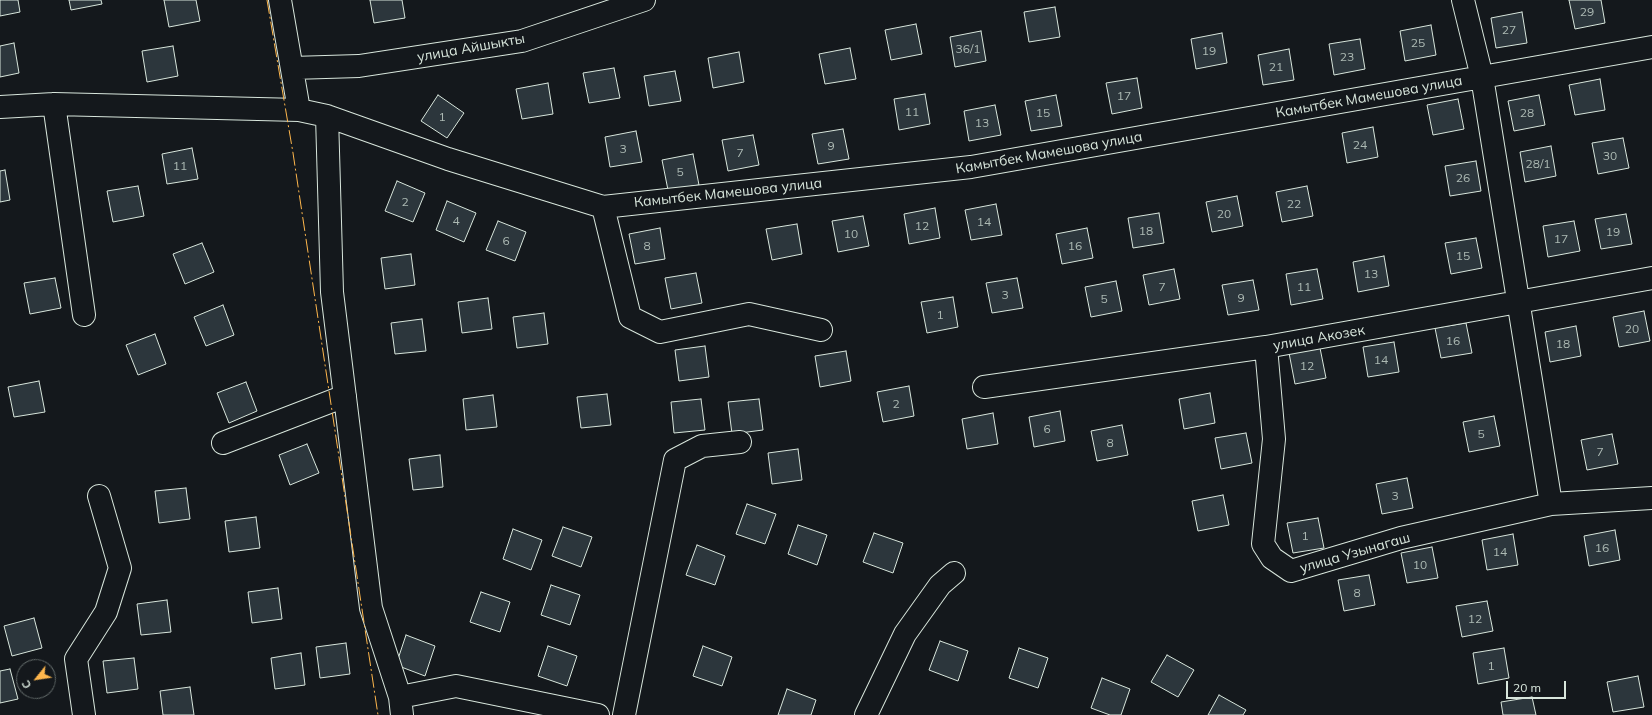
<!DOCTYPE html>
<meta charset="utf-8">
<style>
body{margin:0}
#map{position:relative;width:1652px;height:715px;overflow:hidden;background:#14181c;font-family:Mulish,sans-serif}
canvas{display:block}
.north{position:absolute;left:16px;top:659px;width:40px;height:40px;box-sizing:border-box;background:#14181c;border:1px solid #626a69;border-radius:50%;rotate:240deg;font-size:11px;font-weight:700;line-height:16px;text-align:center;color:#d8e6dc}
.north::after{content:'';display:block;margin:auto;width:14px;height:18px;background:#ffb74d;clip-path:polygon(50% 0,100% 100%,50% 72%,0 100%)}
.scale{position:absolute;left:1506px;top:681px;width:60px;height:18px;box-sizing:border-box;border:2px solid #d8e6dc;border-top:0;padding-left:5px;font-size:12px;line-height:14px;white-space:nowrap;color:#d8e6dc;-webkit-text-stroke:3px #14181c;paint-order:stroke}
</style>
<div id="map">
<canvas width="1652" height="715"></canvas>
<div class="north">С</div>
<div class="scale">20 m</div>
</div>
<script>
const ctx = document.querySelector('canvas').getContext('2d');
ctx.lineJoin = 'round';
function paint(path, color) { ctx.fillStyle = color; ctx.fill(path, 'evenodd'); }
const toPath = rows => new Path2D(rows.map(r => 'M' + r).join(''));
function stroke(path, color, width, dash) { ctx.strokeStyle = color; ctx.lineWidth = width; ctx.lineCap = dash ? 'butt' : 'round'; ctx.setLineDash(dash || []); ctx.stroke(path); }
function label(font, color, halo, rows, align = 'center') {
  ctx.font = font + ' Mulish,sans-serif'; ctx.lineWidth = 3; ctx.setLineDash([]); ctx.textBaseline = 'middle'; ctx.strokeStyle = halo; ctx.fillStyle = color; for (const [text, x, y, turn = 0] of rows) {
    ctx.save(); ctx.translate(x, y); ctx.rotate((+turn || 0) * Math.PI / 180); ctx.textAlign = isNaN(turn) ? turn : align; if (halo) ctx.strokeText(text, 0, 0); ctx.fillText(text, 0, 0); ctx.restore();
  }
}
const building = toPath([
 [0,0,18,0,20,12,0,16,0,0],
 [69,0,101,0,102,4,71,10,69,0],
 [164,0,196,0,200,21,169,27,164,0],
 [370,0,402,0,405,18,374,23,370,0],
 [1569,0,1601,0,1605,23,1575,29,1569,0],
 [1055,7,1060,37,1029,42,1024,12,1055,7],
 [1522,12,1527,43,1496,48,1491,18,1522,12],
 [916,24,922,54,891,60,885,30,916,24],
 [1431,25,1436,55,1405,61,1400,31,1431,25],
 [981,31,986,61,955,67,950,37,981,31],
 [1222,33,1227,63,1196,69,1191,39,1222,33],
 [1360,39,1365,69,1334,75,1329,44,1360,39],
 [14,43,19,73,0,77,0,46,14,43],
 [173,46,178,76,147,82,142,51,173,46],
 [850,48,856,79,825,84,819,54,850,48],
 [1289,49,1294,80,1263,85,1258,55,1289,49],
 [739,52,744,82,713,88,708,58,739,52],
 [614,68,620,98,589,103,583,73,614,68],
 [675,71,681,101,649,106,644,76,675,71],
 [1137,78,1142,108,1112,114,1106,83,1137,78],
 [1600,79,1605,110,1575,115,1569,85,1600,79],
 [548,83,553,114,522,119,516,89,548,83],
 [925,94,930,124,899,130,894,99,925,94],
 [438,95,464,113,447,138,421,121,438,95],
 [1056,95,1062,126,1031,131,1025,101,1056,95],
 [1539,95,1545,125,1514,131,1508,101,1539,95],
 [1458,99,1464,129,1433,135,1427,105,1458,99],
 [995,105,1001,135,969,141,964,111,995,105],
 [1373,127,1378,157,1347,163,1342,133,1373,127],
 [843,129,849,159,818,164,812,134,843,129],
 [636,131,642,162,610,167,605,137,636,131],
 [753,135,759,165,728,171,722,140,753,135],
 [1623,138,1629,168,1598,174,1592,143,1623,138],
 [1551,146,1556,176,1525,182,1520,152,1551,146],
 [192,148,198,179,167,184,162,154,192,148],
 [693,154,699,185,668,190,662,160,693,154],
 [1476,161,1481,191,1450,196,1445,166,1476,161],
 [5,170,10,200,0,202,0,171,5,170],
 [397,181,425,193,413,222,385,211,397,181],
 [138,186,144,216,113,222,107,191,138,186],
 [1307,186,1313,216,1282,222,1276,192,1307,186],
 [1237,196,1243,226,1212,232,1206,202,1237,196],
 [447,201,476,213,464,242,436,230,447,201],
 [996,204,1002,235,971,240,965,210,996,204],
 [935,208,940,238,909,244,904,214,935,208],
 [1159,213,1164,243,1133,248,1128,218,1159,213],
 [1626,214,1632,244,1601,249,1595,219,1626,214],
 [863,216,869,246,838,252,832,221,863,216],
 [498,221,526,232,515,261,486,250,498,221],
 [1574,221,1580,251,1548,257,1543,226,1574,221],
 [797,224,802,254,772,260,766,229,797,224],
 [660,228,665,259,635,264,629,234,660,228],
 [1087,228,1093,258,1062,264,1056,234,1087,228],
 [1476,238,1482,268,1451,274,1445,243,1476,238],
 [202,243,214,272,185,284,173,254,202,243],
 [411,254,415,285,385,289,381,258,411,254],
 [1384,256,1389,286,1358,292,1353,262,1384,256],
 [1174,269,1180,299,1149,305,1143,275,1174,269],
 [1317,269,1323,299,1291,305,1286,274,1317,269],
 [696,273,702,303,671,309,665,278,696,273],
 [55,278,61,308,30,314,24,283,55,278],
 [1017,278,1023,308,992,313,986,283,1017,278],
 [1253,280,1259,310,1228,315,1222,285,1253,280],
 [1116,281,1122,311,1091,317,1085,287,1116,281],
 [953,297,958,327,927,333,921,302,953,297],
 [488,298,492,329,462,333,458,302,488,298],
 [223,305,234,335,206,346,194,317,223,305],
 [1644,311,1650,341,1619,347,1613,317,1644,311],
 [544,313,548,344,517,348,513,317,544,313],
 [422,319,426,351,395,354,391,323,422,319],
 [1466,323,1472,353,1441,358,1435,328,1466,323],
 [1576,326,1581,356,1550,362,1545,332,1576,326],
 [155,334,166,364,138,375,126,345,155,334],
 [1394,342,1399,372,1368,377,1363,347,1394,342],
 [705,346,709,377,679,381,675,350,705,346],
 [1320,348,1326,378,1295,384,1289,353,1320,348],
 [846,351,851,381,820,387,815,356,846,351],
 [39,381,45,412,14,417,8,387,39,381],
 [246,382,257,411,229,423,217,393,246,382],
 [909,386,914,416,883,422,877,392,909,386],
 [1210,393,1215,423,1184,429,1179,399,1210,393],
 [607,394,611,425,581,428,577,397,607,394],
 [493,395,497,427,466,430,463,399,493,395],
 [701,399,705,430,674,433,671,402,701,399],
 [759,399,763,430,732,434,728,402,759,399],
 [1060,411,1065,441,1034,447,1029,417,1060,411],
 [993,413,998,444,967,449,962,419,993,413],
 [1494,416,1500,446,1469,452,1463,422,1494,416],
 [1122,425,1128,455,1097,461,1091,431,1122,425],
 [1246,433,1252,463,1221,469,1215,438,1246,433],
 [1612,434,1618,464,1587,470,1581,440,1612,434],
 [307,444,319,473,290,485,279,455,307,444],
 [798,449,802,480,772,484,768,453,798,449],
 [440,455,443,487,413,490,409,459,440,455],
 [1407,478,1413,508,1382,514,1376,484,1407,478],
 [186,488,190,519,159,523,155,491,186,488],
 [1223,495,1229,525,1198,531,1192,501,1223,495],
 [747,504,776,514,765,544,736,534,747,504],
 [256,517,260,548,229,552,225,521,256,517],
 [1318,518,1324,548,1293,553,1287,523,1318,518],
 [798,525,827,535,817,565,788,554,798,525],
 [563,527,592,537,581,567,552,556,563,527],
 [513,529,542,540,531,570,503,559,513,529],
 [1615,530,1620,560,1589,566,1584,536,1615,530],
 [874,533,903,543,893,573,863,562,874,533],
 [1513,534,1518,565,1487,570,1482,540,1513,534],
 [697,545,725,556,715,585,686,575,697,545],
 [1432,547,1438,578,1407,583,1401,553,1432,547],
 [1369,575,1375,605,1344,611,1338,580,1369,575],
 [551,585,580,595,570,625,541,615,551,585],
 [278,588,282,619,252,623,248,592,278,588],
 [481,592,510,602,500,632,470,622,481,592],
 [167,600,171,632,141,635,137,604,167,600],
 [1487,601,1493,631,1462,637,1456,606,1487,601],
 [34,618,42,648,12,656,4,626,34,618],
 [406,635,435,646,425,676,396,665,406,635],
 [940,641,968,651,958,681,929,670,940,641],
 [346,643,350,674,320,678,316,647,346,643],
 [548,646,577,656,567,686,538,676,548,646],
 [703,646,732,657,722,686,693,676,703,646],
 [1019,648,1048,658,1038,688,1009,678,1019,648],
 [1504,648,1509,678,1478,684,1473,653,1504,648],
 [301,653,305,685,275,689,271,658,301,653],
 [1167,655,1194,670,1178,697,1151,682,1167,655],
 [134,658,138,689,107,693,103,661,134,658],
 [10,669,18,699,0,703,0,671,10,669],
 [1638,676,1644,707,1613,712,1607,682,1638,676],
 [1102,678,1130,689,1121,715,1110,715,1091,708,1102,678],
 [190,687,194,715,163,715,160,691,190,687],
 [787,689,816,700,811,715,778,715,787,689],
 [1219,695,1246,710,1243,715,1208,715,1219,695],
 [1532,697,1536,715,1503,715,1501,702,1532,697]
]);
const minor = toPath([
 [280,0,299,110],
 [1463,0,1482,77,1551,504],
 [292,68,359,66,522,41,644,0],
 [54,104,84,315],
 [0,107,54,104,299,110,327,116,448,159,603,207,971,167,1652,47],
 [327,116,332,292,371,608,400,697,402,715],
 [603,207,630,317,660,332,749,314,821,330],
 [1266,347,1274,439,1263,544,1272,558,1291,571,1401,538,1551,504,1652,498],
 [984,387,1266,347,1652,278],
 [223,443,345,396],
 [400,697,456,686,598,715],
 [84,715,76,659,106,612,120,568,99,496],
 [624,715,675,460,702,446,740,442],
 [866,715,905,634,940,585,954,573]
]);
const power = toPath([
 [267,0,293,153,378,715]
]);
const numberNames = [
 ["29",1587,12],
 ["27",1509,30],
 ["25",1418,43],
 ["36/1",968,49],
 ["19",1209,51],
 ["23",1347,57],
 ["21",1276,67],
 ["17",1124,96],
 ["11",912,112],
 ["15",1043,113],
 ["28",1527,113],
 ["1",442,117],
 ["13",982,123],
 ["24",1360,145],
 ["9",831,146],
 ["3",623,149],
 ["7",740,153],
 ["30",1610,156],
 ["28/1",1538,164],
 ["11",180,166],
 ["5",680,172],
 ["26",1463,178],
 ["2",405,202],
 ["22",1294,204],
 ["20",1224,214],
 ["4",456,221],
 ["14",984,222],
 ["12",922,226],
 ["18",1146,231],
 ["19",1613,232],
 ["10",851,234],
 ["17",1561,239],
 ["6",506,241],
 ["8",647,246],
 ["16",1075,246],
 ["15",1463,256],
 ["13",1371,274],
 ["7",1162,287],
 ["11",1304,287],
 ["3",1005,295],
 ["9",1241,298],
 ["5",1104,299],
 ["1",940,315],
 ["20",1632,329],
 ["16",1453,341],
 ["18",1563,344],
 ["14",1381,360],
 ["12",1307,366],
 ["2",896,404],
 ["6",1047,429],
 ["5",1481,434],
 ["8",1110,443],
 ["7",1600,452],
 ["3",1395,496],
 ["1",1305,536],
 ["16",1602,548],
 ["14",1500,552],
 ["10",1420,565],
 ["8",1357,593],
 ["12",1475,619],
 ["1",1491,666]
];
const streetNames = [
 ["улица Айшыкты",471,48,-10],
 ["Камытбек Мамешова улица",1369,97,-10],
 ["Камытбек Мамешова улица",1049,153,-10],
 ["Камытбек Мамешова улица",728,193,-6],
 ["улица Акозек",1319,338,-10],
 ["улица Узынагаш",1355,553,-16]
];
paint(building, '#2c363c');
stroke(building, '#d8e6dc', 1);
stroke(minor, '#d8e6dc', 24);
stroke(minor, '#14181c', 22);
stroke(power, '#ffb74d', 1, [14, 3, 2, 3]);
label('12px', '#adbab4', null, numberNames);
label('14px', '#d8e6dc', '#14181c', streetNames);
</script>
